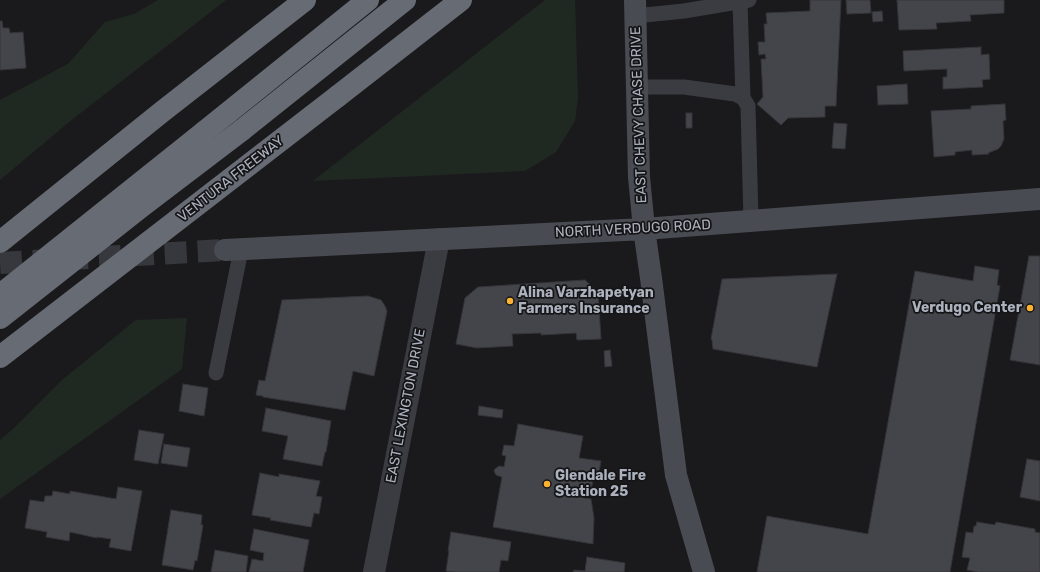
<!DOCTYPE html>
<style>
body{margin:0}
canvas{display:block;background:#1a1a1d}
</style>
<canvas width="1040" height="572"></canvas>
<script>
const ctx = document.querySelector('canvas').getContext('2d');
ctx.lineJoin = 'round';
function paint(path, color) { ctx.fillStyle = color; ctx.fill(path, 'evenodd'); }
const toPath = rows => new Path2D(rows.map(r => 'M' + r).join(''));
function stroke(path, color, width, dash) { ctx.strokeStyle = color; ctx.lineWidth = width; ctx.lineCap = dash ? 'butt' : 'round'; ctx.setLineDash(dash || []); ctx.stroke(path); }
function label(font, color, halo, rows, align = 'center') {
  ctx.font = font + ' Rubik,sans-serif'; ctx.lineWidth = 3.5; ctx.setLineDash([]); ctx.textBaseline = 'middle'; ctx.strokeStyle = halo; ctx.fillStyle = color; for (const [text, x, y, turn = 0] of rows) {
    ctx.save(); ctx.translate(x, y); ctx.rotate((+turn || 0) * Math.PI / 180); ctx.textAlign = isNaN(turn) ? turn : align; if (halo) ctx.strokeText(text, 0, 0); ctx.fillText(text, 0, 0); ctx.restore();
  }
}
const green = toPath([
 [158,0,226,0,74,118,0,180,0,100,68,64,105,22,134,14],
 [545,0,575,0,578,97,575,121,556,152,525,171,313,181],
 [187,318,182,369,0,499,0,440,13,429,62,380,136,320]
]);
const building = toPath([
 [810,0,841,0,836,106,825,106,825,117,788,118,781,125,757,104,763,97,761,59,766,59,765,54,759,55,758,42,765,42,764,24,767,24,766,13,810,11,810,0],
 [846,0,870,0,871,13,847,14,846,0],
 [897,0,1004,0,1004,13,970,15,971,21,936,23,937,29,899,30,897,0],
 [882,11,883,21,873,22,872,12,882,11],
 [0,21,2,21,3,28,9,28,10,33,23,32,26,68,0,70,0,21],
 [981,47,981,55,989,54,990,79,982,80,983,87,943,89,943,77,947,77,947,69,904,71,903,51,981,47],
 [907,84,908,104,878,105,877,86,907,84],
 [1005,104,1006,120,1003,121,1004,139,1001,146,998,149,988,153,989,154,972,155,972,150,955,152,955,155,934,157,931,111,971,109,971,106,1005,104],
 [686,113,692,113,692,128,686,128,686,113],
 [834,123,847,124,845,149,832,148,834,123],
 [1029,256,1040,256,1040,365,1010,360,1029,256],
 [975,266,999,270,997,285,1000,286,950,572,757,572,767,516,868,534,915,271,973,281,975,266],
 [837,274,817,367,713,349,712,340,711,339,722,279,837,274],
 [585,280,598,292,601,339,577,340,576,333,541,335,541,333,512,334,513,346,477,348,456,344,465,298,478,287,585,280],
 [368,296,381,300,385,306,387,311,374,376,353,371,345,410,263,397,263,396,256,395,259,380,265,381,282,300,368,296],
 [610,350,612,366,605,367,604,351,610,350],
 [183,384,208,388,204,416,179,411,183,384],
 [479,406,503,410,502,418,478,415,479,406],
 [266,408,331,421,326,452,325,452,322,466,283,459,288,436,262,431,266,408],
 [518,424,583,436,579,458,601,461,599,472,594,471,591,493,579,491,578,497,591,499,594,518,593,544,493,527,502,477,496,475,494,471,495,469,499,466,504,467,506,456,502,455,504,445,514,446,518,424],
 [139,430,164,434,158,464,134,460,139,430],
 [164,444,190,448,187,467,161,463,164,444],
 [1027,459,1040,461,1040,501,1020,497,1027,459],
 [260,473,279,477,279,474,320,481,316,496,322,497,319,514,314,513,311,527,270,520,271,518,252,515,260,473],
 [118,487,142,491,131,551,109,547,111,539,97,537,97,538,70,532,69,541,46,537,47,532,25,528,30,500,44,502,45,496,52,496,53,491,70,494,70,491,116,499,118,487],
 [171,510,202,515,201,525,203,525,197,561,195,560,193,570,162,565,171,510],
 [977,522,995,525,996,522,1035,529,1035,532,1040,533,1040,572,978,572,967,570,970,558,962,557,966,532,973,533,974,526,976,526,977,522],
 [254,529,309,540,303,572,249,572,252,559,263,561,264,553,250,550,254,529],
 [451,532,511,542,508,561,501,560,499,572,455,572,446,571,449,551,448,551,451,532],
 [215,550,248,556,246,572,211,572,215,550],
 [587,557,625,563,624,572,573,572,574,570,585,571,587,557]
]);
const secondaryTunnel = toPath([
 [0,263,225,250]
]);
const lane = toPath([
 [740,2,743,98],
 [635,16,684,11,749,0],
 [637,87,684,87,735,94,743,98,748,106,751,221],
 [216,373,241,250]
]);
const street = toPath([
 [374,572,439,239]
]);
const secondary = toPath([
 [635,0,639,177,644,229,651,278,676,475,704,572],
 [225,250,644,229,1040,199]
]);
const highway = toPath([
 [338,96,461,0],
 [242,130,405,0],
 [204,132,368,0],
 [0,242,163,111,305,0]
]);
const highwayBridge = toPath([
 [0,295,204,132],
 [0,318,142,206,242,130],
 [0,357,338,96]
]);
const markers = [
 [510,301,4,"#feb232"],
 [1030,308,4,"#feb232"],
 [547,484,4,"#feb232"]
];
const streetNames = [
 ["EAST CHEVY CHASE DRIVE",639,115,-92],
 ["VENTURA FREEWAY",231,179,-38],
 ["NORTH VERDUGO ROAD",633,229,-3],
 ["EAST LEXINGTON DRIVE",406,406,-79]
];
const poiNames = [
 ["Alina Varzhapetyan",518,293],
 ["Farmers Insurance",518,309],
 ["Verdugo Center",1022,308,"right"],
 ["Glendale Fire",555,476],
 ["Station 25",555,492]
];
paint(green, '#202921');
paint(building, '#44454a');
stroke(building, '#343439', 1);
stroke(secondaryTunnel, '#37383d', 22, [22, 11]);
stroke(lane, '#3b3c42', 15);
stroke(street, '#3b3c42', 22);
stroke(secondary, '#494b52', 22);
stroke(highway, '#676b74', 22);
stroke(highwayBridge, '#676b74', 22);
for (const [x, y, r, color] of markers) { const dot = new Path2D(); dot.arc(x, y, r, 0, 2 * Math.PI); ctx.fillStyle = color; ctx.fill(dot); stroke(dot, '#151518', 1.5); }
label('14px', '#acb2bd', '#151518', streetNames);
label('bold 14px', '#acb2bd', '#151518', poiNames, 'left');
</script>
